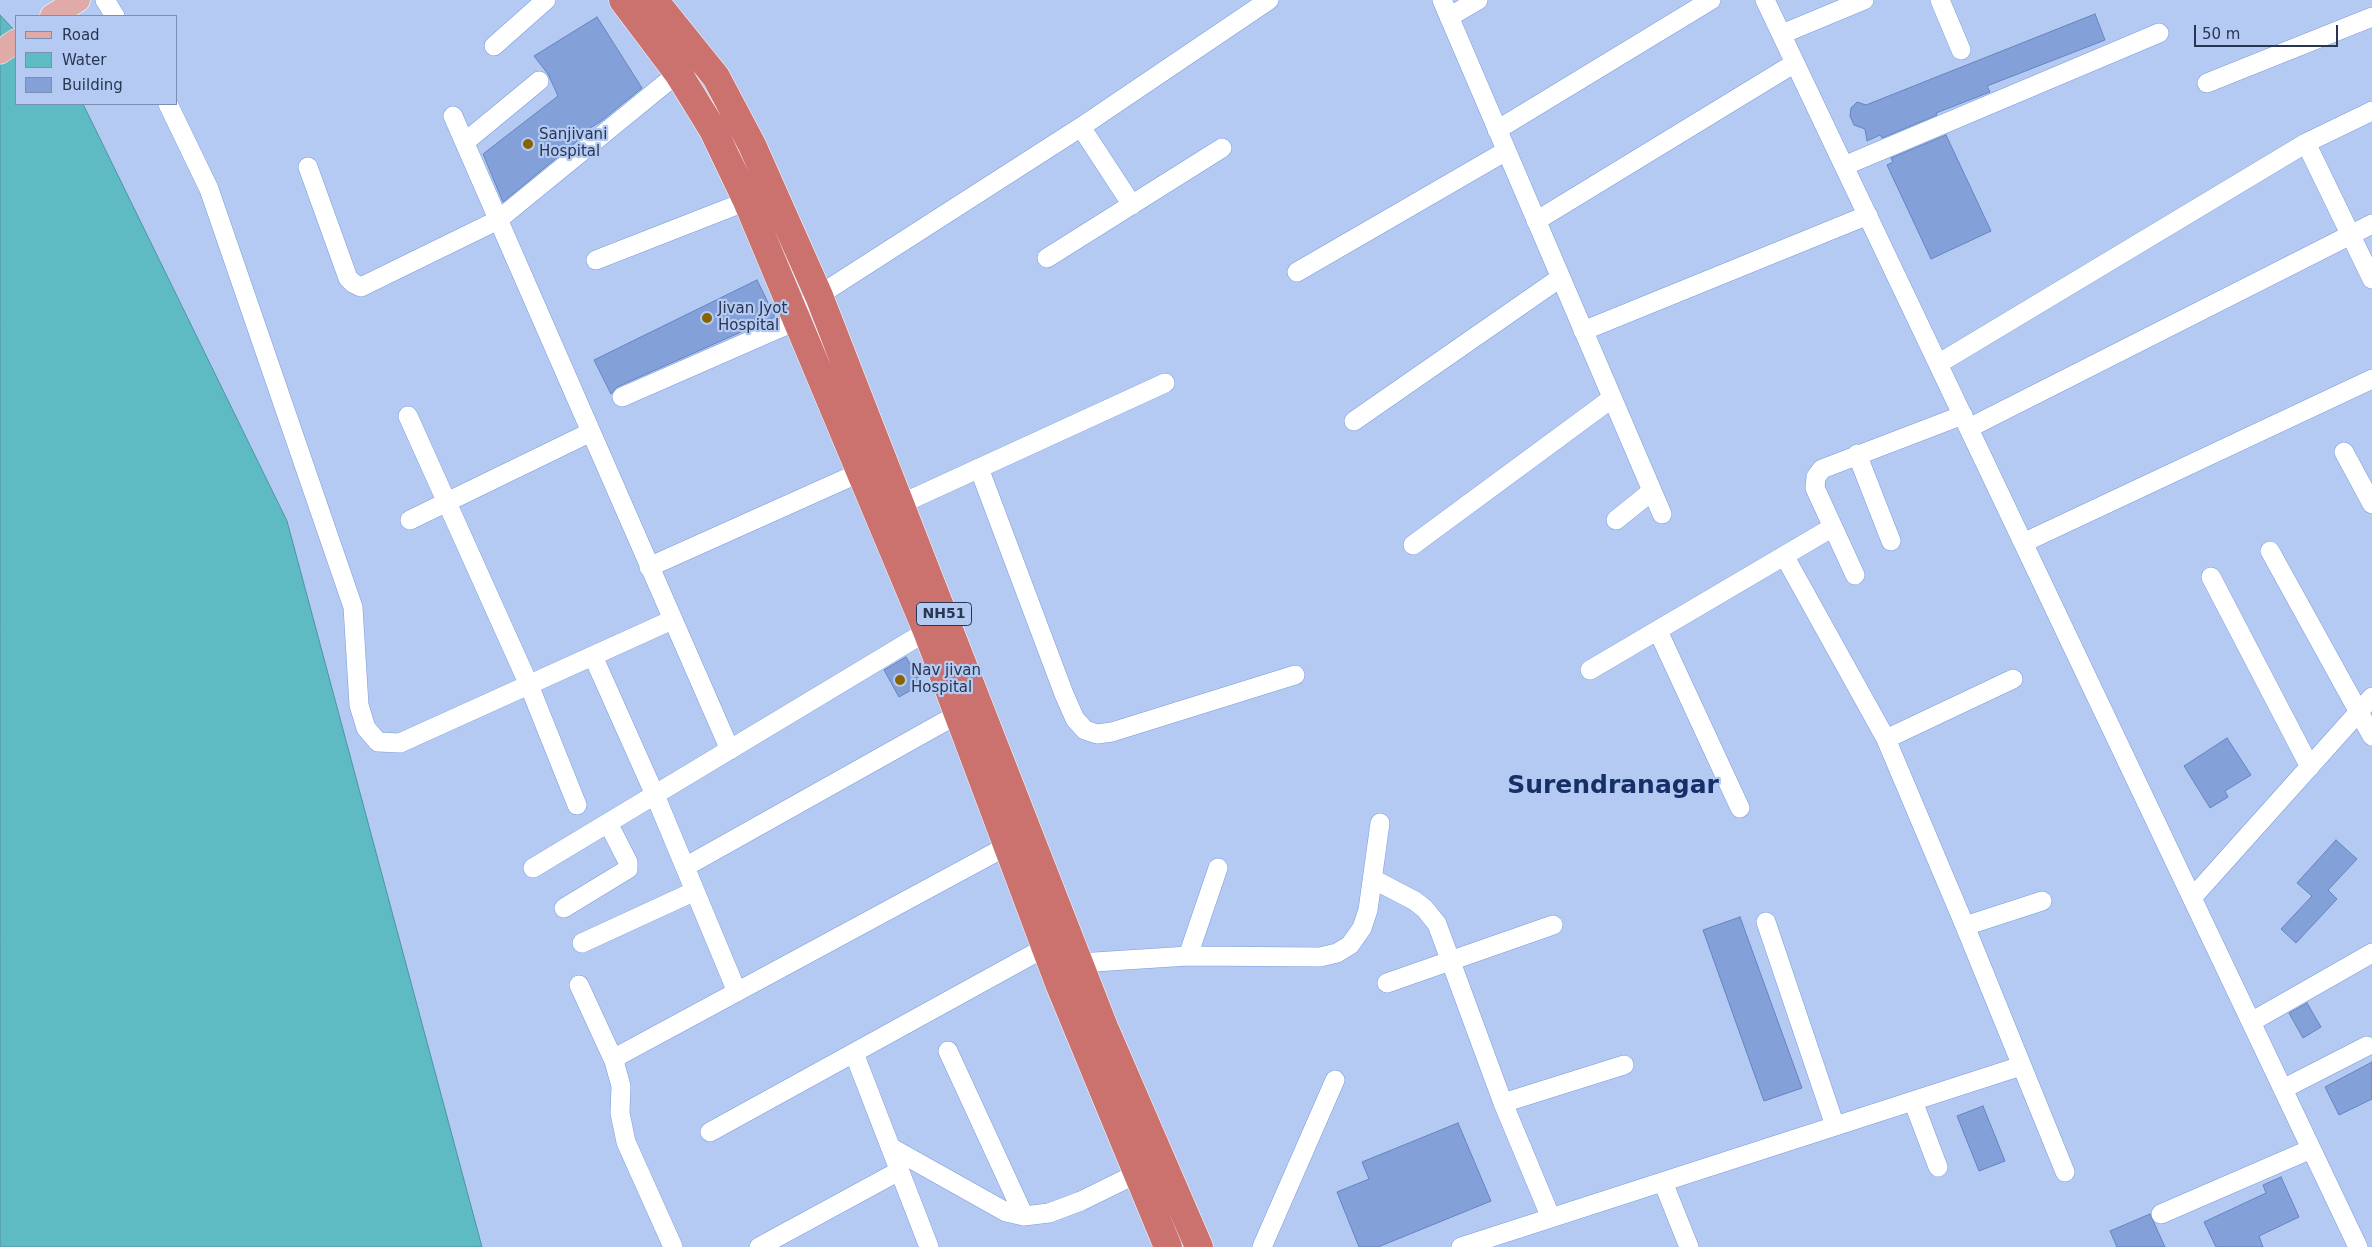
<!DOCTYPE html>
<style>
body{margin:0}
#map{position:relative;width:2372px;height:1247px;overflow:hidden;background:#b4caf2;font-family:"DejaVu Sans",sans-serif}
canvas{display:block}
.legend{position:absolute;left:15px;top:15px;width:162px;height:90px;box-sizing:border-box;background:#b4caf2;border:1px solid #7c8fb2;margin:0;padding:6px 9px;list-style:none;font-size:15px;color:#283651}
.legend li{display:flex;align-items:center;gap:10px;height:25px}
.legend b{width:25px;border:1px solid #7c8fb2}
.scale{position:absolute;left:2194px;top:25px;width:144px;height:22px;box-sizing:border-box;border:2px solid #283651;border-top:0;padding-left:6px;font-size:15px;line-height:18px;white-space:nowrap;color:#283651;-webkit-text-stroke:4px #b4caf2;paint-order:stroke}
</style>
<div id="map">
<canvas width="2372" height="1247"></canvas>
<ul class="legend">
<li><b style="height:6px;background:#e0aaa9"></b>Road</li>
<li><b style="height:14px;background:#5ebbc3"></b>Water</li>
<li><b style="height:14px;background:#83a0d8"></b>Building</li>
</ul>
<div class="scale">50 m</div>
</div>
<script>
const ctx = document.querySelector('canvas').getContext('2d');
ctx.lineJoin = 'round';
function paint(path, color) { ctx.fillStyle = color; ctx.fill(path, 'evenodd'); }
const toPath = rows => new Path2D(rows.map(r => 'M' + r).join(''));
function stroke(path, color, width, dash) { ctx.strokeStyle = color; ctx.lineWidth = width; ctx.lineCap = dash ? 'butt' : 'round'; ctx.setLineDash(dash || []); ctx.stroke(path); }
function label(font, color, halo, rows, align = 'center') {
  ctx.font = font + ' "DejaVu Sans",sans-serif'; ctx.lineWidth = 4.5; ctx.setLineDash([]); ctx.textBaseline = 'middle'; ctx.strokeStyle = halo; ctx.fillStyle = color; for (const [text, x, y, turn = 0] of rows) {
    ctx.save(); ctx.translate(x, y); ctx.rotate((+turn || 0) * Math.PI / 180); ctx.textAlign = isNaN(turn) ? turn : align; if (halo) ctx.strokeText(text, 0, 0); ctx.fillText(text, 0, 0); ctx.restore();
  }
}
const water = toPath([
 [0,15,16,32,16,104,82,104,84,106,287,521,482,1247,0,1247,0,15]
]);
const building = toPath([
 [2095,14,2105,40,1987,86,1990,92,1936,113,1937,115,1882,138,1880,135,1867,141,1865,129,1854,125,1850,116,1851,108,1857,102,1866,105,2095,14],
 [597,17,642,88,600,122,580,134,582,137,503,202,483,154,558,96,548,74,534,56,597,17],
 [1946,135,1991,231,1931,259,1887,165,1893,162,1891,158,1946,135],
 [757,280,775,317,617,387,611,394,594,360,757,280],
 [906,657,922,684,899,697,884,670,906,657],
 [2227,738,2251,775,2225,791,2228,797,2210,808,2184,766,2227,738],
 [2336,840,2357,859,2328,890,2337,899,2296,943,2281,929,2312,896,2297,883,2336,840],
 [1740,917,1802,1088,1764,1101,1703,930,1740,917],
 [2307,1003,2321,1027,2303,1038,2289,1013,2307,1003],
 [2372,1062,2372,1099,2339,1115,2325,1087,2372,1062],
 [1983,1106,2005,1161,1979,1171,1957,1116,1983,1106],
 [1458,1123,1491,1201,1378,1247,1359,1247,1337,1192,1369,1179,1362,1162,1458,1123],
 [2281,1177,2299,1217,2259,1236,2263,1247,2216,1247,2204,1222,2266,1193,2263,1185,2281,1177],
 [2150,1214,2165,1247,2117,1247,2110,1231,2150,1214]
]);
const minor = toPath([
 [105,0,115,16],
 [1442,0,1662,514],
 [1765,0,2358,1247],
 [1940,0,1961,50],
 [1449,17,1478,0],
 [1782,34,1864,0],
 [494,46,546,0],
 [2207,83,2372,17],
 [168,104,209,189,353,607,359,705,366,728,378,742,400,743,672,620],
 [453,116,730,750],
 [1081,127,1132,205],
 [1497,130,1711,0],
 [465,142,539,81],
 [2306,143,2372,279],
 [1844,166,2159,33],
 [308,167,348,278,353,283,361,287,498,220,678,73],
 [1536,221,1795,63],
 [1047,258,1222,148],
 [596,260,747,201],
 [1297,272,1506,151],
 [810,301,1081,127,1269,0],
 [1583,331,1868,215],
 [1938,364,2306,143,2372,111],
 [622,397,798,320],
 [408,416,529,685,577,805],
 [1354,421,1560,278],
 [1969,428,2372,224],
 [2344,452,2372,504],
 [1857,454,1891,541],
 [979,468,1064,694,1075,719,1085,730,1097,734,1112,732,1295,675],
 [901,504,1165,383],
 [410,520,591,432],
 [1616,520,1652,491],
 [2023,543,2372,379],
 [1413,545,1611,399],
 [2270,551,2372,736],
 [1785,557,1886,739,1965,926,2065,1172],
 [649,567,861,472],
 [1855,575,1815,488,1816,477,1822,469,1963,415],
 [2211,577,2310,767],
 [1658,631,1740,808],
 [593,656,655,795,737,992],
 [1590,670,1833,527],
 [1886,739,2013,679],
 [685,867,958,714],
 [533,868,927,631],
 [1373,879,1415,901,1425,909,1437,924,1503,1103,1551,1218],
 [2192,898,2372,697],
 [564,908,628,869,628,862,608,823],
 [1766,922,1835,1126],
 [1965,926,2042,901],
 [582,943,695,891],
 [1188,956,1218,868],
 [1079,963,1188,956,1320,957,1337,953,1350,945,1362,928,1368,910,1380,823],
 [1387,983,1553,925],
 [579,985,614,1061],
 [2251,1022,2372,953],
 [948,1051,1024,1216],
 [854,1053,929,1247],
 [2283,1089,2367,1046],
 [1913,1101,1938,1167],
 [1503,1103,1624,1065],
 [710,1132,1046,947,1057,943],
 [890,1147,1006,1212,1024,1216,1049,1213,1081,1201,1138,1173],
 [1663,1182,1689,1247],
 [2161,1214,2311,1149],
 [673,1247,626,1142,620,1113,621,1086,614,1061,620,1055,1007,846],
 [759,1247,899,1171],
 [1262,1247,1335,1080],
 [1461,1247,2021,1066]
]);
const major = toPath([
 [52,16,78,0],
 [0,52,16,41]
]);
const highway = toPath([
 [623,0,678,73,713,130,747,201,927,631,1060,986,1168,1247],
 [654,0,716,77,752,145,819,296,1104,1027,1199,1247]
]);
const markers = [
 [528,144,6,"#886300"],
 [707,318,6,"#886300"],
 [900,680,6,"#886300"]
];
const shields = [
 [944,614,55]
];
const shieldNames = [
 ["NH51",944,614]
];
const poiNames = [
 ["Sanjivani",539,135],
 ["Hospital",539,152],
 ["Jivan Jyot",718,309],
 ["Hospital",718,326],
 ["Nav jivan",911,671],
 ["Hospital",911,688]
];
const townNames = [
 ["Surendranagar",1613,786]
];
paint(water, '#5ebbc3');
stroke(water, '#4e93a1', 1);
paint(building, '#83a0d8');
stroke(building, '#6384c2', 1);
stroke(minor, '#7a9bdc', 20);
stroke(major, '#fff', 25);
stroke(highway, '#fff', 29);
stroke(minor, '#fff', 19);
stroke(major, '#e0aaa9', 24);
stroke(highway, '#cb726f', 28);
for (const [x, y, r, color] of markers) { const dot = new Path2D(); dot.arc(x, y, r, 0, 2 * Math.PI); ctx.fillStyle = color; ctx.fill(dot); stroke(dot, '#b4caf2', 2); }
for (const [x, y, w] of shields) { const box = new Path2D(); box.roundRect(x - w / 2, y - 11.5, w, 23, 4); ctx.fillStyle = '#b4caf2'; ctx.fill(box); stroke(box, '#283651', 1); }
label('bold 14px', '#283651', null, shieldNames);
label('15px', '#283651', '#b4caf2', poiNames, 'left');
label('bold 25px', '#163067', '#b4caf2', townNames);
</script>
